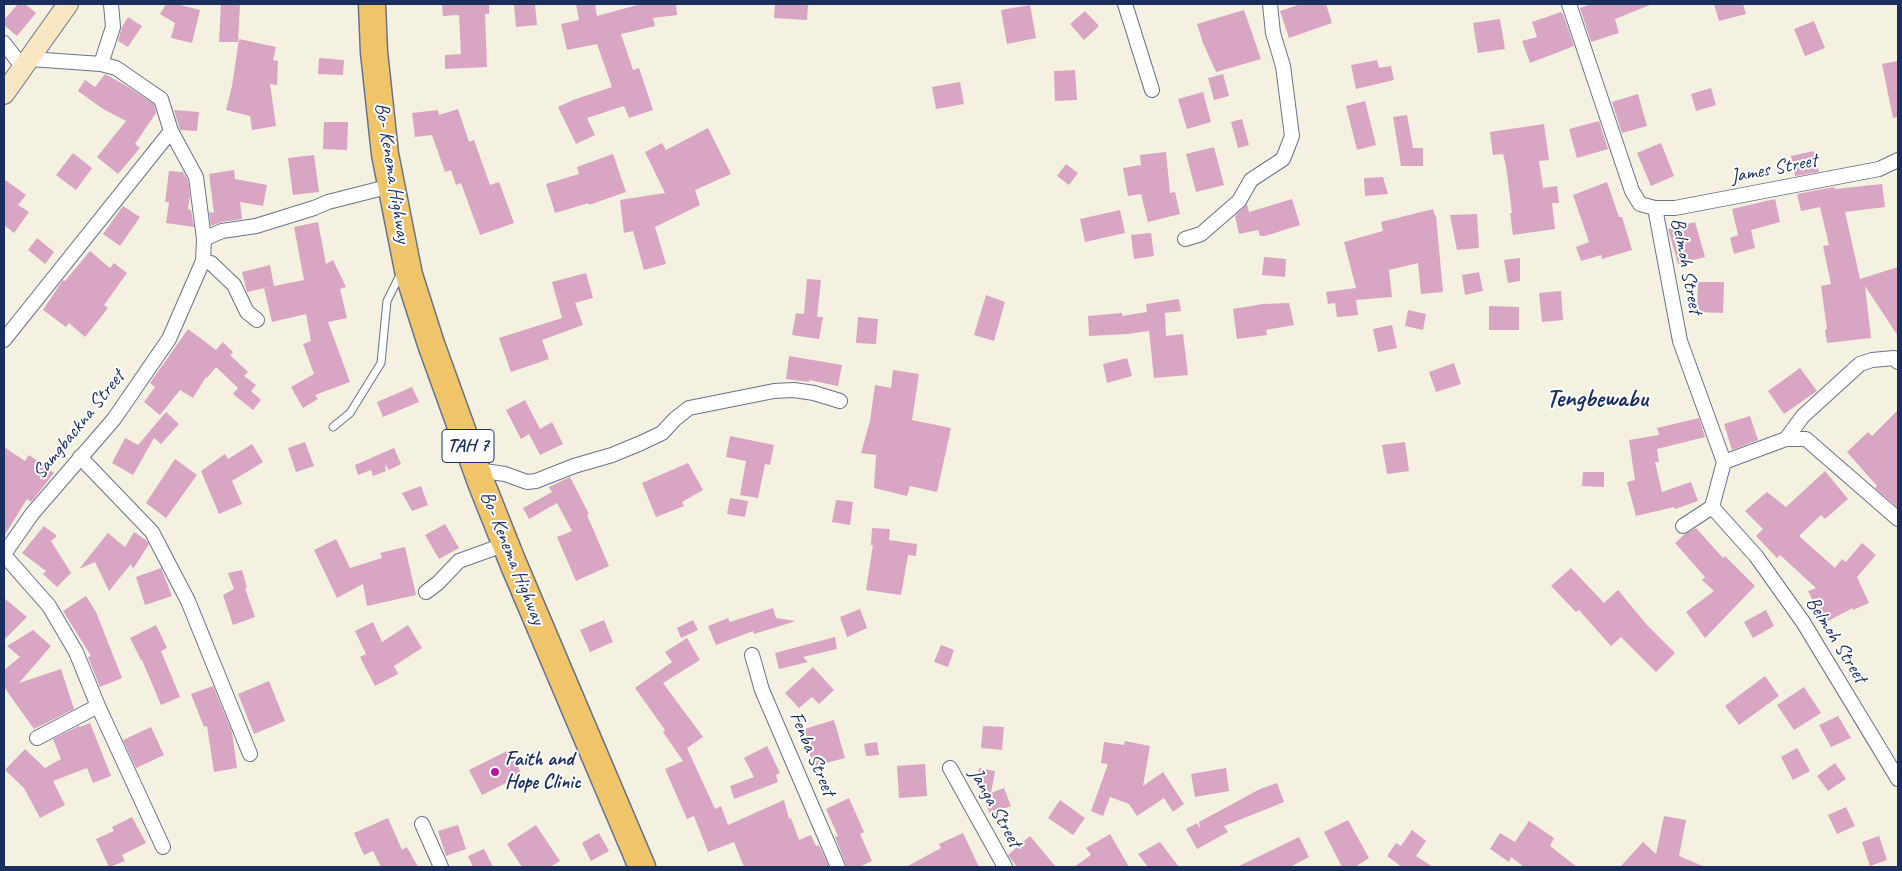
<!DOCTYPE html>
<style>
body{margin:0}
#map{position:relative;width:1902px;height:871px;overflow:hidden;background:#f5f1e1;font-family:Caveat,sans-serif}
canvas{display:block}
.frame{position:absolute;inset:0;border:5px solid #1b2f5e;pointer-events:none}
</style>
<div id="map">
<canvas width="1902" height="871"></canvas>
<div class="frame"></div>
</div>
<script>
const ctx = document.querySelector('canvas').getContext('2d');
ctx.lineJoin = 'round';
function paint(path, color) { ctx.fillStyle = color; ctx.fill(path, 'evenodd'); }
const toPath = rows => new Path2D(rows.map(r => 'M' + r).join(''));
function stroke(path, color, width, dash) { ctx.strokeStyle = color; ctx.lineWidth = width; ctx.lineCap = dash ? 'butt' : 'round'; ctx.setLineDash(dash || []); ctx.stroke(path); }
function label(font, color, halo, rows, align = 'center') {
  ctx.font = font + ' Caveat,sans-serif'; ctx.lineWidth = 4; ctx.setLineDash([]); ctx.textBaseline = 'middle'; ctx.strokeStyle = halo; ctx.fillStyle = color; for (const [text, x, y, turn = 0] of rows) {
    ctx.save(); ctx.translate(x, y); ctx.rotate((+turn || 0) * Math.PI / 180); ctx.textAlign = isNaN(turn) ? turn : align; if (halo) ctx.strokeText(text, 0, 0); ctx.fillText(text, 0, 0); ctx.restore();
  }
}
const building = toPath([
 [18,4,25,4,36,13,17,36,4,25,4,20],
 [166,4,176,4,200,10,192,43,171,38,175,23,160,14],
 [221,4,240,4,238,42,219,42],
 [442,4,489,4,489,14,485,14,487,67,445,69,445,55,461,54,459,15,443,16],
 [514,4,535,4,537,25,516,27],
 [576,4,595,4,597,16,641,4,676,4,677,15,653,18,655,26,621,34,633,70,639,68,653,110,629,118,624,106,587,118,595,135,576,144,558,107,573,100,612,87,597,44,567,50,561,24,579,20],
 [775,4,808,4,807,20,774,18],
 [1301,4,1326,4,1332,23,1289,38,1280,11],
 [1592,4,1650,4,1650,5,1615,19,1619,33,1591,42,1580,8],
 [1714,4,1743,4,1746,14,1719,21],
 [1030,5,1036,38,1007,44,1001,10],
 [1244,10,1261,59,1216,72,1203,43,1197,24],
 [1085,11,1099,26,1084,40,1070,24],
 [1561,12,1563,14,1574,46,1530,63,1522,41,1537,37,1532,22],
 [128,17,142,26,128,47,118,41,122,27],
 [1500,19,1505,49,1478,53,1473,23],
 [1814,21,1825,48,1805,56,1794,29],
 [239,39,276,47,273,60,278,61,277,85,270,84,276,126,252,130,250,116,226,110,232,86],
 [319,58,344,60,343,75,318,74],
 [1377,60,1379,68,1391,66,1394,80,1356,89,1351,65],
 [1898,61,1898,117,1893,118,1882,64],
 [1075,70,1077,100,1055,101,1054,71],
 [105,74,125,85,154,104,156,113,135,144,140,148,118,174,97,157,126,121,103,109,78,91,85,80,95,87],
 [1223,74,1229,96,1214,100,1208,78],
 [960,82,964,104,936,109,932,87],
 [1711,88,1716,105,1696,111,1691,94],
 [1203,92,1211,122,1187,129,1178,99],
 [1638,94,1647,126,1622,133,1612,102],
 [1365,101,1376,145,1357,150,1346,106],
 [458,109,469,142,474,140,490,185,499,182,514,223,480,235,461,183,456,185,451,170,445,172,432,135,415,137,412,113,438,110,439,115],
 [174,110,199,112,197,131,180,130],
 [1407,115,1413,148,1423,148,1423,166,1401,166,1393,117],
 [1242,119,1249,145,1238,148,1231,122],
 [1599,121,1608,149,1577,158,1569,129],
 [324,122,348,122,347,150,323,149],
 [1544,124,1549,160,1539,161,1543,188,1557,186,1559,203,1552,203,1555,229,1513,235,1510,213,1512,213,1506,166,1503,154,1493,155,1490,132],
 [708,128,731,174,695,190,700,205,655,227,666,264,644,270,633,231,624,233,620,200,665,193,645,152,662,143,666,150],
 [1661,143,1674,176,1651,186,1637,153],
 [1214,147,1224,185,1196,192,1186,154],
 [1814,151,1819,172,1795,176,1791,156],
 [1166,152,1170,193,1175,192,1180,214,1148,222,1141,194,1128,196,1123,168,1141,165,1140,155],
 [73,153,92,168,76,190,56,175],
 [613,154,626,192,589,205,589,203,555,213,546,184,579,174,577,167],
 [314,155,319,192,293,195,288,158],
 [1066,164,1078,173,1069,185,1057,176],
 [234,170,235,179,267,185,263,206,240,202,242,219,221,222,211,226,209,212,214,213,209,174],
 [169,171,183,172,188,180,190,196,188,209,191,210,194,227,166,223,169,202,165,202],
 [1383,177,1388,194,1365,196,1364,178],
 [4,179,26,195,18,205,29,212,14,233,4,225],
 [1607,182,1619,217,1622,217,1632,250,1602,259,1601,255,1581,261,1576,247,1589,242,1573,195],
 [1882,184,1885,207,1845,212,1860,279,1898,267,1898,336,1865,286,1871,338,1827,343,1825,330,1827,329,1821,286,1831,284,1823,246,1829,245,1820,207,1801,211,1797,194,1834,187,1835,189],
 [1292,199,1300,225,1265,236,1260,236,1258,230,1239,234,1235,216,1247,204,1249,212],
 [1775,199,1780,222,1751,230,1755,248,1734,254,1730,238,1738,235,1732,209],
 [123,206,140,217,120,246,103,234],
 [1433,209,1435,216,1436,216,1443,292,1421,294,1418,263,1389,270,1392,297,1356,300,1358,315,1337,317,1335,303,1328,304,1326,292,1356,288,1344,242,1383,231,1381,222],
 [1120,210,1125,233,1085,242,1080,219],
 [1477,214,1479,248,1457,250,1450,215],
 [318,222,326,264,333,260,346,287,340,289,347,318,328,322,350,382,315,395,318,399,303,408,291,387,314,374,303,344,311,341,306,314,272,322,264,288,304,280,294,227],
 [1695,222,1705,257,1678,264,1668,229],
 [1151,233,1154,256,1134,259,1131,235],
 [37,238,54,252,45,264,28,250],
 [90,251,110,268,114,263,127,273,104,305,108,308,85,337,69,323,66,327,43,310,63,280,65,281],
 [1264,257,1286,259,1285,277,1262,275],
 [1520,258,1520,281,1508,283,1504,260],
 [270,265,274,286,247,292,242,272],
 [1479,272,1483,291,1465,295,1462,275],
 [586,273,593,298,575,303,583,325,542,340,549,359,511,372,499,338,562,318,552,282],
 [807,279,821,280,817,317,823,317,819,339,792,335,796,313,804,314],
 [1698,282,1724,282,1723,313,1697,312],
 [1561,291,1563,320,1542,322,1539,293],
 [986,295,1005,302,994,341,974,335],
 [1179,299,1181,311,1165,313,1166,336,1183,334,1188,375,1154,378,1149,331,1128,334,1089,336,1088,316,1122,313,1122,316,1147,312,1146,304],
 [1289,303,1294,325,1266,330,1267,335,1237,339,1233,309,1263,304],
 [1489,306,1519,307,1519,330,1489,330],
 [1408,310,1426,314,1423,330,1405,326],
 [858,317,878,319,876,344,856,343],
 [1392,325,1397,348,1378,352,1373,329],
 [188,329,216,350,223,342,233,352,230,355,248,372,244,376,256,385,251,391,261,400,253,410,233,394,238,388,216,367,207,378,206,377,193,398,180,390,160,415,144,402,155,387,150,383],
 [789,356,842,365,838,386,809,380,809,382,786,379],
 [1127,358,1132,376,1107,383,1103,364],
 [1454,363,1461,384,1436,392,1429,372],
 [1800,368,1817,391,1784,414,1768,391],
 [893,370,919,374,912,420,951,428,937,492,910,486,907,496,874,488,876,455,861,453,870,421,875,385,891,388],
 [412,387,419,402,383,417,377,402],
 [525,400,540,429,552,422,563,444,540,455,529,434,521,439,506,410],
 [1898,410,1898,508,1875,488,1877,486,1847,452,1868,432,1872,436],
 [166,412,179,424,161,444,154,438,133,475,112,463,125,438,138,445],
 [1750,416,1758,440,1732,450,1724,424],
 [1699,418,1705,437,1657,449,1659,462,1655,462,1662,492,1691,482,1698,501,1675,509,1674,507,1636,516,1627,482,1635,480,1629,440,1659,435,1657,428],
 [730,436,774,445,770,465,765,464,758,498,740,495,746,461,726,457],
 [305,442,314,466,296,472,288,448],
 [1405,442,1409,471,1387,474,1382,445],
 [252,444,263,462,232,481,242,504,219,514,201,471,225,454,228,459],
 [4,447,25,461,29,455,54,473,31,502,27,499,4,536],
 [394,448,401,464,389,470,385,464,386,471,373,476,371,470,358,475,355,465],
 [175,459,197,475,166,518,146,503],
 [688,463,703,490,682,502,684,506,656,517,642,483],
 [1825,471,1848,499,1825,519,1821,515,1799,536,1835,568,1842,559,1846,562,1862,543,1876,555,1857,577,1869,603,1853,610,1853,608,1824,623,1808,591,1816,588,1780,555,1777,558,1756,536,1763,529,1745,511,1767,492,1786,507],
 [1583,472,1604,472,1604,487,1582,486],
 [570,477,589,514,587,515,609,566,576,581,557,537,572,531,557,503,529,519,523,508,552,492,549,487],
 [421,486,428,505,412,511,402,493],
 [730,498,748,501,745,517,727,514],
 [836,500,853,502,850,525,832,522],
 [445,524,459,548,439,559,425,535],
 [44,526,57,536,51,541,71,573,57,587,43,574,46,571,22,553],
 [872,528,890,529,889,540,917,544,916,556,908,555,901,595,866,590,873,545,871,545],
 [1696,528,1723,558,1725,556,1755,586,1705,638,1686,612,1714,591,1702,580,1705,577,1675,543,1685,534],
 [134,532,146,540,149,544,133,569,131,564,109,591,95,562,79,569,108,533,125,547],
 [336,539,350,568,382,558,380,553,405,547,416,595,367,606,363,584,337,598,314,550],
 [161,568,172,596,145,605,136,577],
 [1571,568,1604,603,1618,590,1647,625,1675,653,1656,672,1621,637,1611,646,1579,610,1576,612,1551,586],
 [242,570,247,588,245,588,255,617,233,625,223,595,234,589,228,573],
 [86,596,96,612,122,678,100,687,88,657,91,656,63,611],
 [4,598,27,617,4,640],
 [773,608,776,618,796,621,754,634,753,631,716,645,708,626,728,618,730,622],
 [860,609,867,628,847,637,840,617],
 [1766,610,1774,626,1753,638,1744,622],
 [604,620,613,642,590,652,580,630],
 [693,620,698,630,681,638,677,628],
 [373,622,382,642,408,625,422,648,394,666,398,674,375,686,360,657,366,654,355,631],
 [156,625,167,648,161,651,180,697,161,705,142,660,141,660,130,638],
 [33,630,51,646,19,683,61,669,74,709,34,729,4,687,4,670,20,657,7,646],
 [835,637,837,649,803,657,808,662,779,669,775,653],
 [687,638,700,660,663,683,703,737,687,748,715,809,721,806,728,825,784,800,789,819,791,818,799,840,811,835,816,846,819,845,829,867,744,867,734,842,708,852,694,816,687,819,665,769,683,761,663,732,665,730,635,688,672,662,665,652],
 [941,645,954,650,948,667,934,662],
 [813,667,834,690,819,704,812,697,799,708,785,693],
 [1765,676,1779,696,1739,725,1725,706],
 [269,681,285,721,254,734,238,694],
 [213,686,232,732,237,768,214,772,207,726,204,727,191,694],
 [1804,687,1821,713,1794,730,1777,705],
 [1838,716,1851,738,1831,747,1819,725],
 [834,720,845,758,814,766,801,730],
 [90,723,111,776,93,783,87,768,53,781,65,805,40,818,24,788,5,770,25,749,45,768,61,759,53,739,79,726,80,727],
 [983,726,1004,727,1002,750,981,748],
 [151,727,164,755,136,768,123,740],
 [1125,741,1150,746,1143,786,1163,772,1184,804,1173,812,1164,798,1137,816,1129,804,1110,797,1103,816,1091,811,1108,764,1101,763,1104,742,1124,745],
 [877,742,879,755,866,756,864,744],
 [767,746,780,773,776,775,778,782,734,799,730,786,754,777,744,758],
 [1797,748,1810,771,1793,780,1781,757],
 [509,750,522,775,482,795,469,770],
 [1835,763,1846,779,1828,791,1817,776],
 [925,764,927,796,899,798,897,766],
 [979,768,995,771,991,793,1004,788,1011,806,990,814,978,786,976,786],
 [1226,768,1229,791,1195,797,1191,774],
 [1277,783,1284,802,1224,826,1228,832,1197,849,1186,829,1197,823,1200,829,1199,822,1260,789],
 [849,798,864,832,860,834,872,861,859,867,847,867,835,837,838,836,826,809],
 [1060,800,1085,818,1073,835,1048,818],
 [1846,807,1855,826,1837,834,1828,815],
 [1664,816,1686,820,1679,856,1705,867,1620,867,1643,842,1656,854],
 [132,817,146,843,122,855,125,861,109,867,96,839,114,831,112,827],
 [388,818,402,850,407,847,418,867,381,867,373,851,364,855,354,833],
 [1348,820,1369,858,1355,867,1342,867,1324,832],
 [1529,821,1554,838,1550,846,1577,867,1524,867,1511,857,1509,862,1490,849,1500,833,1515,842],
 [458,825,466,849,446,856,438,831],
 [536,825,560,861,550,867,522,867,507,844],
 [1412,830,1426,841,1416,856,1433,867,1402,867,1387,856,1396,843,1401,846],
 [599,833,609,851,591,861,582,843],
 [963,833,979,867,906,867,941,848,939,844],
 [1110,834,1129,867,1074,867,1091,855,1086,848],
 [1030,836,1056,867,1017,867,1008,855],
 [1879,836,1887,860,1870,866,1862,842],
 [1299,837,1309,857,1290,867,1237,867],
 [1160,842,1179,867,1148,867,1138,854],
 [484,849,493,867,473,867,468,856]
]);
const lane = toPath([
 [333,427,350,413,381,363,387,301,401,273]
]);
const street = toPath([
 [1125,4,1152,90],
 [1569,4,1632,191,1640,204,1655,208,1675,208,1879,169,1898,160],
 [4,43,17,60,25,65],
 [101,64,113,27,111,4],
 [1655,208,1680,341,1724,462],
 [204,239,222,231,256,226,314,208,328,202,391,186],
 [1185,239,1201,234,1239,201,1251,180,1283,159,1292,136,1283,66,1273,33,1270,4],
 [203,261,211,263,234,285,247,312,257,320],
 [4,340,171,131],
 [1786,439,1803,416,1860,364,1872,360,1894,358,1898,362],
 [80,457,152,532,188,601,250,754],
 [477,470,505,474,527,482,536,481,574,466,612,455,641,443,662,433,675,419,689,408,774,391,794,390,814,393,840,401],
 [1712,507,1756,556,1803,622,1898,779],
 [1683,526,1712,507,1724,462,1786,439,1806,439,1898,519],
 [4,554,32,514,114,419,169,339,203,261,204,239,196,177,171,131,161,99,116,68,101,64,30,59],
 [4,555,49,606,76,652,98,706,163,847],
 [426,592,438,583,459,561,506,544],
 [752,655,762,690,838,867],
 [37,738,98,706],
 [950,768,1005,867],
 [422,824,441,867]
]);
const secondary = toPath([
 [4,94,68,4]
]);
const highway = toPath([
 [372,4,374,52,385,154,409,275,431,344,482,485,513,563,642,867]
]);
const markers = [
 [495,772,5,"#b5179e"]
];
const shields = [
 [468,446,52]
];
const shieldNames = [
 ["TAH 7",468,446]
];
const streetNames = [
 ["James Street",1774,169,-11],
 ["Bo- Kenema Highway",392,173,81],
 ["Belmoh Street",1686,266,79],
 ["Samgbackna Street",79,425,-51],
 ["Bo- Kenema Highway",512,558,68],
 ["Belmoh Street",1836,640,58],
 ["Fenba Street",812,754,67],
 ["Janga Street",995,808,61]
];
const poiNames = [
 ["Faith and",505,760],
 ["Hope Clinic",505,783]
];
const districtNames = [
 ["Tengbewabu",1597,399]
];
paint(building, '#d8a5c3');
stroke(lane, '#67738c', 9);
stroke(street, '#67738c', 16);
stroke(secondary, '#67738c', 22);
stroke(highway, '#67738c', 29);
stroke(lane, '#fff', 7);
stroke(street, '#fff', 14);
stroke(secondary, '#f9e7c3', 20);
stroke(highway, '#f0c469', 26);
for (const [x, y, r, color] of markers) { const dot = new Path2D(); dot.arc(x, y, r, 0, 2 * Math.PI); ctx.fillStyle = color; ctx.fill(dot); stroke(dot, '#fff', 2); }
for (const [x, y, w] of shields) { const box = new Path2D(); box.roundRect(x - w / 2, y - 16.5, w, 33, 4); ctx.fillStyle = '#fff'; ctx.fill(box); stroke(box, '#1b2f5e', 1); }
label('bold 19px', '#1b2f5e', null, shieldNames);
label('20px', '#1b2f5e', '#fff', streetNames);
label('bold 20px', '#1b2f5e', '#fff', poiNames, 'left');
label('bold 25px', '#1b2f5e', '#fff', districtNames);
</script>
